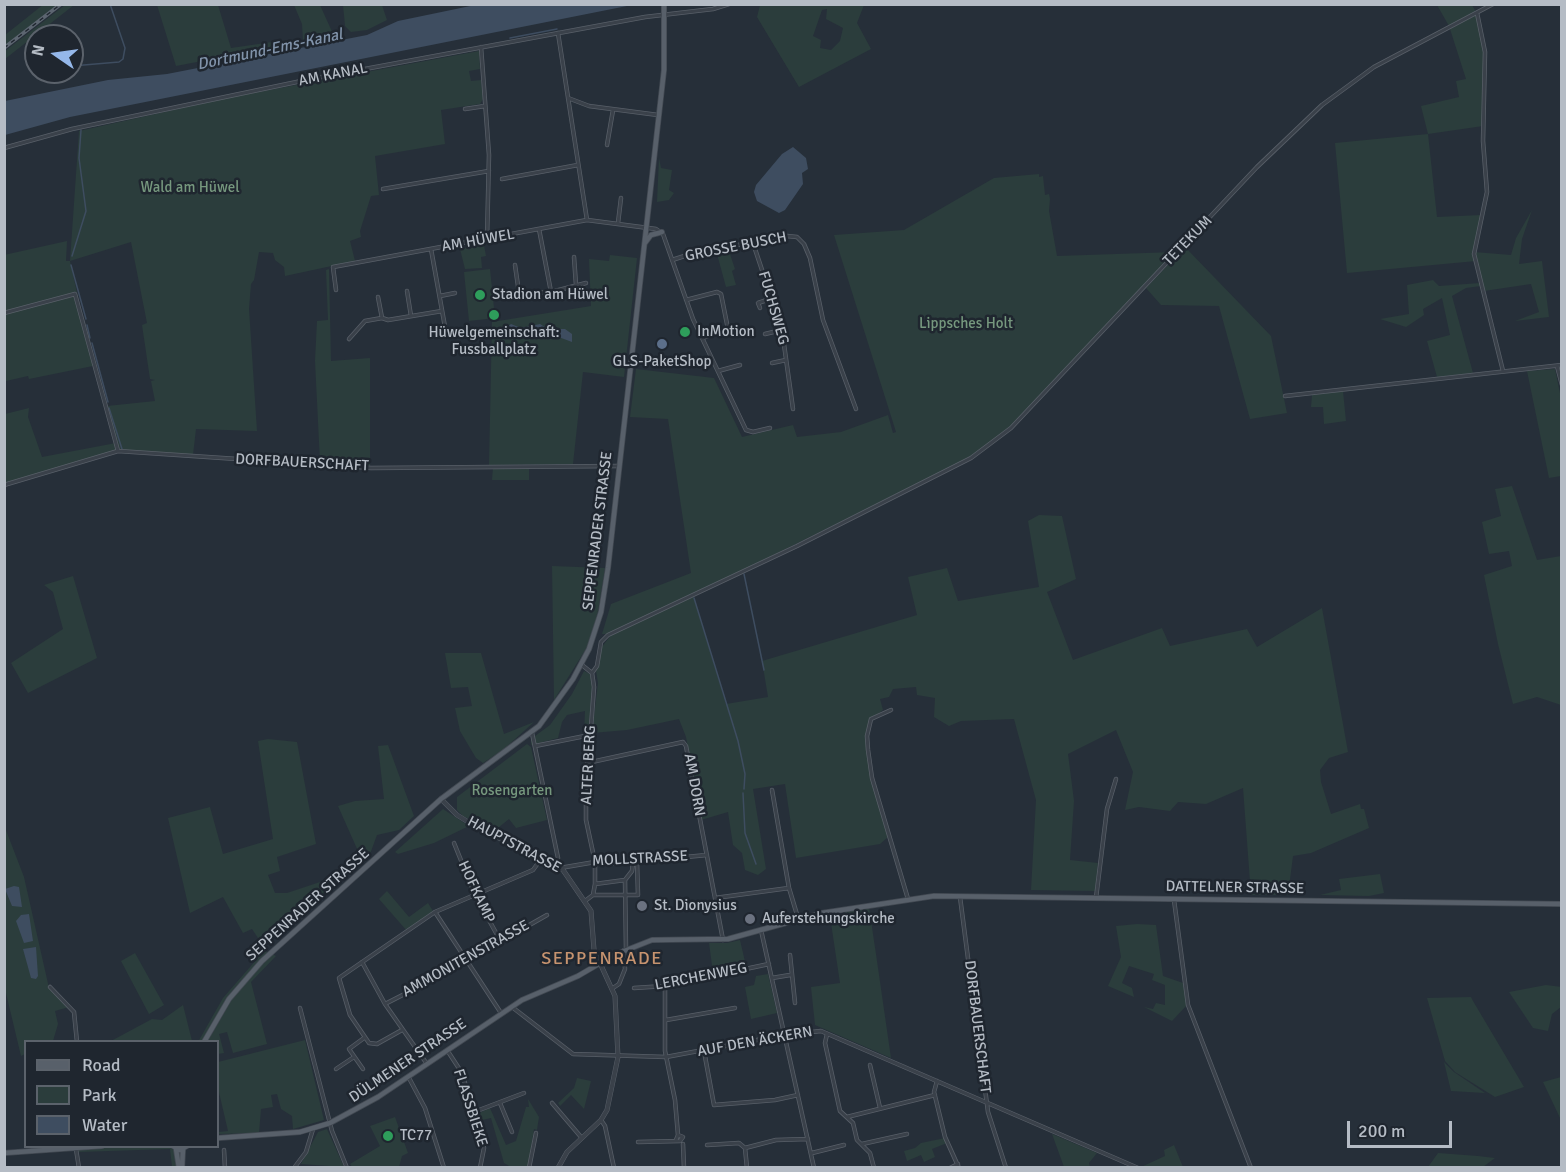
<!DOCTYPE html>
<meta charset="utf-8">
<style>
body{margin:0}
#map{position:relative;width:1566px;height:1172px;overflow:hidden;background:#262f39;font-family:Signika,sans-serif}
canvas{display:block}
.frame{position:absolute;inset:0;border:6px solid #b5bcc5;pointer-events:none}
.legend{position:absolute;left:24px;top:1040px;width:195px;height:108px;box-sizing:border-box;background:#1f262f;border:2px solid #5b626b;margin:0;padding:8px 10px;list-style:none;font-size:18px;color:#b5bcc5}
.legend li{display:flex;align-items:center;gap:12px;height:30px}
.legend b{width:30px;border:2px solid #5b626b}
.north{position:absolute;left:24px;top:24px;width:60px;height:60px;box-sizing:border-box;background:#1f262f;border:2px solid #5b626b;border-radius:50%;rotate:283deg;font-size:16px;font-weight:700;line-height:24px;text-align:center;color:#b5bcc5}
.north::after{content:'';display:block;margin:auto;width:21px;height:27px;background:#95b8ea;clip-path:polygon(50% 0,100% 100%,50% 72%,0 100%)}
.scale{position:absolute;left:1347px;top:1121px;width:105px;height:27px;box-sizing:border-box;border:3px solid #b5bcc5;border-top:0;padding-left:8px;font-size:18px;line-height:21px;white-space:nowrap;color:#b5bcc5;-webkit-text-stroke:4px #1f262f;paint-order:stroke}
</style>
<div id="map">
<canvas width="1566" height="1172"></canvas>
<div class="frame"></div>
<ul class="legend">
<li><b style="height:8px;background:#58606a"></b>Road</li>
<li><b style="height:16px;background:#2b3d3c"></b>Park</li>
<li><b style="height:16px;background:#3e4d60"></b>Water</li>
</ul>
<div class="north">N</div>
<div class="scale">200 m</div>
</div>
<script>
const ctx = document.querySelector('canvas').getContext('2d');
ctx.lineJoin = 'round';
function paint(path, color) { ctx.fillStyle = color; ctx.fill(path, 'evenodd'); }
const toPath = rows => new Path2D(rows.map(r => 'M' + r).join(''));
function stroke(path, color, width, dash) { ctx.strokeStyle = color; ctx.lineWidth = width; ctx.lineCap = dash ? 'butt' : 'round'; ctx.setLineDash(dash || []); ctx.stroke(path); }
function label(font, color, halo, rows, align = 'center') {
  ctx.font = font + ' Signika,sans-serif'; ctx.lineWidth = 5; ctx.setLineDash([]); ctx.textBaseline = 'middle'; ctx.strokeStyle = halo; ctx.fillStyle = color; for (const [text, x, y, turn = 0] of rows) {
    ctx.save(); ctx.translate(x, y); ctx.rotate((+turn || 0) * Math.PI / 180); ctx.textAlign = isNaN(turn) ? turn : align; if (halo) ctx.strokeText(text, 0, 0); ctx.fillText(text, 0, 0); ctx.restore();
  }
}
const green = toPath([
 [44,4,58,5,5,46,5,35],
 [65,5,74,5,5,59,5,51],
 [157,5,218,5,231,48,279,41,281,46,176,66],
 [294,5,320,5,334,36,303,42,302,24],
 [343,5,382,5,387,20,367,30,351,32,345,26],
 [760,5,864,5,857,23,871,49,799,87,757,17],
 [827,9,826,19,843,28,840,41,831,50,820,48,821,40,813,36,822,10],
 [1437,5,1472,5,1476,12,1449,26],
 [1476,15,1484,52,1483,126,1428,134,1437,217,1481,215,1474,252,1511,255,1516,238,1532,210,1522,239,1519,264,1542,261,1549,317,1515,321,1539,312,1531,284,1484,291,1476,261,1347,273,1335,143,1428,134,1421,106,1459,97,1456,81,1466,79,1450,29],
 [479,51,480,69,469,71,471,81,481,80,483,99,480,104,441,110,445,144,375,156,379,195,371,196,360,231,361,237,350,241,355,261,285,276,284,267,275,260,273,253,259,252,254,280,251,284,249,309,257,431,196,429,193,455,119,450,107,406,155,401,151,381,155,380,150,379,142,325,147,323,131,242,70,261,93,366,29,379,28,376,6,381,5,385,4,255,67,241,66,261,70,261,79,131,232,97],
 [659,158,661,168,672,170,669,190,674,193,669,200,657,202],
 [1039,174,1039,177,1043,176,1045,195,1049,194,1050,199,1049,211,1057,256,1175,252,1010,427,971,457,693,595,726,704,768,697,762,661,917,615,908,577,947,568,958,601,1039,587,1028,521,1039,515,1062,516,1076,579,1047,592,1073,660,1162,628,1170,646,1247,629,1257,647,1322,608,1348,752,1329,758,1320,770,1321,782,1331,814,1360,804,1361,809,1364,809,1369,828,1311,853,1293,856,1288,895,1251,895,1243,788,1206,804,1178,802,1170,811,1139,807,1125,810,1133,772,1116,730,1068,754,1074,801,1070,860,1098,863,1095,891,1031,890,1036,800,1014,719,961,721,949,726,934,717,935,698,917,695,916,687,893,689,889,697,880,699,883,710,871,719,867,728,871,779,888,837,880,844,796,858,785,784,753,789,766,869,758,875,745,870,742,853,733,845,728,812,701,820,686,737,679,719,627,730,592,733,598,683,596,671,601,648,612,634,602,634,611,604,691,573,668,419,630,417,636,369,714,378,742,437,793,425,797,437,841,432,888,415,893,433,896,432,834,235,904,230,994,178],
 [484,245,486,256,481,257,482,268,465,269,460,249],
 [1185,247,1271,336,1287,413,1250,419,1219,306,1161,305,1146,288],
 [729,251,735,269,732,271,736,285,726,287,717,254],
 [610,255,637,258,624,377,583,372,573,464,489,465,492,322,591,306,589,259,609,261],
 [329,269,331,361,370,358,370,466,320,462,315,361,317,321,328,320,326,270],
 [490,269,495,318,469,321,464,272],
 [1433,280,1439,286,1480,283,1481,286,1466,288,1452,296,1473,373,1437,377,1427,341,1450,335,1442,298,1423,309,1424,315,1406,327,1380,319,1409,314,1407,285],
 [1555,369,1561,398,1561,476,1549,478,1527,371],
 [1343,391,1346,421,1324,424,1323,407,1311,407,1312,395],
 [29,408,28,417,42,457,116,443,118,451,5,484,5,414],
 [529,466,529,480,492,480,493,467],
 [1512,486,1537,560,1561,556,1561,705,1537,697,1513,704,1498,644,1484,575,1512,566,1509,551,1489,554,1482,522,1501,516,1495,489],
 [552,566,605,568,598,611,589,644,554,700],
 [73,576,97,658,28,693,11,663,63,629,53,592,44,585],
 [445,653,481,653,504,734,534,722,504,749,483,763,476,758,460,731,455,708,472,706,468,687,451,688],
 [584,671,590,674,593,685,588,733,584,734,585,711,567,715,562,722,558,738,531,745,531,739,550,725,572,694],
 [268,739,297,742,316,844,277,857,280,871,268,875,275,893,287,893,323,881,326,892,264,947,252,929,243,933,223,897,190,913,168,818,210,807,223,854,273,839,258,741],
 [527,744,531,747,547,820,516,828,509,819,493,832,463,816,457,810,457,797],
 [388,745,414,816,399,830,377,835,370,854,362,860,338,806,355,801,384,799,378,746],
 [443,809,469,826,434,843,398,854,395,852],
 [4,825,24,877,49,988,69,1007,55,1011,58,1024,53,1041,26,1042,25,1054,21,1056,5,989],
 [1380,874,1384,893,1369,896,1320,895,1341,890,1339,879],
 [387,891,409,917,428,903,433,911,407,931,379,899],
 [869,907,877,961,891,1058,815,1025,811,987,840,983,831,923,846,921,845,911],
 [1137,924,1156,925,1163,976,1183,983,1187,1005,1172,1021,1144,1007,1153,1009,1156,1003,1165,1005,1165,985,1152,980,1154,974,1129,966,1122,983,1132,988,1134,997,1108,986,1121,957,1116,926],
 [740,940,746,966,713,973,709,943,727,943],
 [264,951,268,952,232,991,202,1041,198,1042,223,998],
 [135,953,164,1005,149,1014,121,961],
 [272,954,276,956,251,982,267,1044,233,1053,227,1032,219,1034,224,1053,218,1054,218,1042,207,1042,235,994],
 [768,974,777,1013,751,1019,745,987,754,985,756,976],
 [1546,985,1562,987,1561,1007,1552,1014,1548,1031,1533,1028,1509,992],
 [1471,997,1473,1001,1524,1087,1495,1097,1455,1072,1445,1061,1427,998],
 [183,1005,192,1041,111,1041,152,1019,162,1020],
 [305,1040,324,1120,293,1129,292,1116,281,1109,277,1094,271,1095,273,1107,261,1109,259,1133,218,1134,218,1132,228,1131,218,1088,218,1062],
 [1444,1062,1454,1072,1485,1093,1451,1091],
 [1561,1077,1562,1077,1561,1120,1543,1082],
 [577,1078,591,1081,584,1109,571,1095,560,1106,558,1103,574,1088],
 [528,1099,539,1117,537,1130,534,1129,528,1167,511,1167,504,1163,491,1118,478,1121,477,1114,490,1108,506,1145,516,1141,526,1107,529,1107],
 [395,1117,408,1153,402,1156,399,1167,352,1167,350,1164,380,1146,370,1126],
 [327,1129,344,1167,301,1164,318,1132],
 [1052,1134,1097,1153,1089,1163,1090,1167,1064,1167],
 [945,1138,947,1143,932,1149,935,1157,924,1162,921,1155,907,1161,904,1151,915,1148,921,1143],
 [1174,1145,1183,1167,1141,1167,1165,1156,1164,1150],
 [124,1147,170,1147,174,1150,178,1167,172,1167,170,1149,78,1152,80,1149],
 [1438,1153,1478,1156,1495,1158,1483,1167,1428,1167]
]);
const water = toPath([
 [480,4,632,5,70,117,5,135,5,101,108,80,167,74,367,35,398,21],
 [793,147,806,158,808,169,802,173,803,184,785,210,779,213,757,201,754,192,756,185,782,154],
 [511,324,521,328,540,324,548,329,565,329,572,334,572,342,537,329,505,333,505,329],
 [14,886,19,887,22,907,12,906,5,889],
 [29,914,33,941,24,943,16,921,21,915],
 [36,947,38,976,36,979,31,978,23,949]
]);
const stream = toPath([
 [510,38,557,29],
 [72,66,119,62,123,59,125,48,110,4],
 [70,72,71,74],
 [72,256,86,211,79,158,81,130],
 [71,265,86,319],
 [87,325,90,338],
 [92,343,108,402],
 [109,408,122,449],
 [744,574,764,670],
 [694,598,738,741,745,774,744,789],
 [743,793,745,833,756,864]
]);
const minor = toPath([
 [1477,13,1485,52,1483,141,1487,192,1474,254,1503,371],
 [558,33,587,220],
 [481,47,489,155,487,239],
 [568,98,589,106,658,115],
 [465,109,485,106],
 [607,145,613,110],
 [4,148,72,129,311,79,645,17,713,9,729,4],
 [502,179,578,165],
 [383,189,489,171],
 [618,223,621,198],
 [539,229,551,292],
 [753,243,782,330,793,409],
 [431,249,445,327],
 [574,257,576,285],
 [672,260,694,253,787,236,797,237,804,244,810,258,823,320,856,409],
 [515,265,519,293],
 [336,290,333,267,587,220,656,229,663,234,693,319,746,430,753,432,770,428],
 [407,291,411,316],
 [440,296,455,293],
 [494,296,551,292,586,283],
 [378,297,382,318,388,320,442,311],
 [686,300,717,292,721,294,728,329,703,338],
 [760,308,758,303,773,298],
 [4,313,75,294,118,451],
 [765,334,782,330],
 [349,339,365,321,382,318],
 [772,363,786,360],
 [1557,366,1562,385],
 [718,371,740,365],
 [1285,396,1562,365],
 [4,485,118,451,371,468,619,466],
 [582,665,592,673,594,687,586,794,586,820,595,862,595,884,593,895,585,901],
 [592,673,597,666,601,642,608,635,797,546,971,458,1011,428,1257,167,1322,105,1374,67,1493,4],
 [891,710,871,719,867,736,868,750,872,778,908,899],
 [532,733,558,858,556,866],
 [535,746,590,735],
 [587,763,683,742,686,746,723,940],
 [772,790,789,888,798,918],
 [454,843,475,895,500,940],
 [560,868,595,862,602,864,633,862,707,855],
 [595,884,625,880],
 [593,895,638,895,637,862],
 [960,897,988,1112,1006,1168],
 [715,898,789,888],
 [1096,898,1107,809,1116,779],
 [1174,900,1188,1005,1251,1168],
 [435,912,501,1013],
 [761,930,814,1168],
 [626,949,625,880,632,871,633,862],
 [790,955,795,1003],
 [362,962,385,1004,427,1064],
 [772,978,790,975],
 [665,986,665,1051,675,1100,678,1135],
 [50,987,74,1012,77,1042],
 [613,988,619,984,625,969,624,950],
 [634,988,665,986,769,964],
 [385,1004,436,978,547,915],
 [512,1007,573,1054,666,1057,784,1035,821,1031,1138,1168],
 [300,1008,332,1131,347,1168],
 [666,1020,735,1008],
 [402,1030,377,1044,369,1043,350,1015,339,978,435,912,533,870,541,859],
 [827,1034,825,1043,840,1111,853,1123,857,1140,870,1153,874,1168],
 [447,1050,462,1073,484,1148,480,1168],
 [704,1051,714,1105,775,1100,798,1095],
 [870,1065,880,1108],
 [336,1069,354,1057],
 [363,1069,349,1049,364,1038],
 [409,1078,425,1108,444,1168],
 [937,1081,934,1092,945,1137,959,1168],
 [500,1103,512,1132],
 [552,1103,581,1137],
 [474,1112,524,1093],
 [847,1117,935,1095],
 [601,1120,605,1126,614,1168],
 [638,1142,680,1141,683,1137,678,1135,676,1140],
 [683,1144,684,1168],
 [862,1144,907,1134],
 [707,1145,739,1143,745,1148],
 [745,1148,776,1140,808,1139],
 [745,1148,747,1168],
 [76,1149,79,1168],
 [224,1150,225,1168],
 [812,1153,844,1145],
 [294,1168,306,1152,313,1129],
 [529,1168,536,1133],
 [950,1168,958,1164]
]);
const tertiary = toPath([
 [441,799,457,815,473,825,563,870,591,911,594,950,615,996,618,1057,607,1110,601,1120,567,1152,558,1168]
]);
const primary = toPath([
 [645,243,651,235,662,232],
 [204,1042,229,999,262,961,441,799,539,726,573,679,589,649,601,612,608,568,664,70,664,4],
 [218,1138,300,1132,330,1123,378,1097,522,1000,578,976,614,955,652,940,728,939,822,913,934,896,1562,904],
 [173,1146,180,1150,187,1146],
 [176,1149,179,1168],
 [4,1153,102,1146],
 [182,1168,183,1149]
]);
const rail = toPath([
 [4,48,61,4]
]);
const markers = [
 [480,295,6,"#2e9e5b"],
 [494,315,6,"#2e9e5b"],
 [685,332,6,"#2e9e5b"],
 [662,344,6,"#5c6f8a"],
 [642,906,6,"#6b7280"],
 [750,919,6,"#6b7280"],
 [388,1136,6,"#2e9e5b"]
];
const streetNames = [
 ["AM KANAL",333,75,-11],
 ["AM HÜWEL",478,241,-10],
 ["TETEKUM",1188,241,-46],
 ["GROSSE BUSCH",736,247,-11],
 ["FUCHSWEG",773,308,74],
 ["DORFBAUERSCHAFT",302,463,3],
 ["SEPPENRADER STRASSE",598,531,-83],
 ["ALTER BERG",589,765,-87],
 ["AM DORN",694,785,80],
 ["HAUPTSTRASSE",514,845,28],
 ["MOLLSTRASSE",640,859,-3],
 ["DATTELNER STRASSE",1235,888,1],
 ["HOFKAMP",476,892,65],
 ["SEPPENRADER STRASSE",308,905,-42],
 ["AMMONITENSTRASSE",466,959,-29],
 ["LERCHENWEG",701,977,-11],
 ["DORFBAUERSCHAFT",977,1027,83],
 ["AUF DEN ÄCKERN",755,1042,-10],
 ["DÜLMENER STRASSE",408,1061,-34],
 ["FLASSBIEKE",470,1108,72]
];
const parkNames = [
 ["Wald am Hüwel",190,188],
 ["Lippsches Holt",966,324],
 ["Rosengarten",512,791]
];
const poiNames = [
 ["Stadion am Hüwel",492,295],
 ["InMotion",697,332],
 ["Hüwelgemeinschaft:",494,333,"center"],
 ["Fussballplatz",494,350,"center"],
 ["GLS-PaketShop",662,362,"center"],
 ["St. Dionysius",654,906],
 ["Auferstehungskirche",762,919],
 ["TC77",400,1136]
];
const waterNames = [
 ["Dortmund-Ems-Kanal",270,50,-12]
];
const quarterNames = [
 ["SEPPENRADE",602,959]
];
paint(green, '#2b3d3c');
paint(water, '#3e4d60');
stroke(stream, '#3e4d60', 1.5);
stroke(minor, '#585f68', 4.5);
stroke(tertiary, '#585f68', 5);
stroke(primary, '#434a53', 6);
stroke(minor, '#3a414a', 3);
stroke(tertiary, '#3a414a', 4);
stroke(primary, '#58606a', 4.5);
stroke(rail, '#5c6570', 4);
stroke(rail, '#1f262f', 1.5, [4.5]);
for (const [x, y, r, color] of markers) { const dot = new Path2D(); dot.arc(x, y, r, 0, 2 * Math.PI); ctx.fillStyle = color; ctx.fill(dot); stroke(dot, '#1f262f', 2); }
label('15px', '#b5bcc5', '#1f262f', streetNames);
label('15px', '#76987e', '#1f262f', parkNames);
label('15px', '#b5bcc5', '#1f262f', poiNames, 'left');
label('italic 16px', '#8193aa', '#1f262f', waterNames);
ctx.letterSpacing = '1.5px';
label('18px', '#c6936f', '#1f262f', quarterNames);
ctx.letterSpacing = '0px';
</script>
